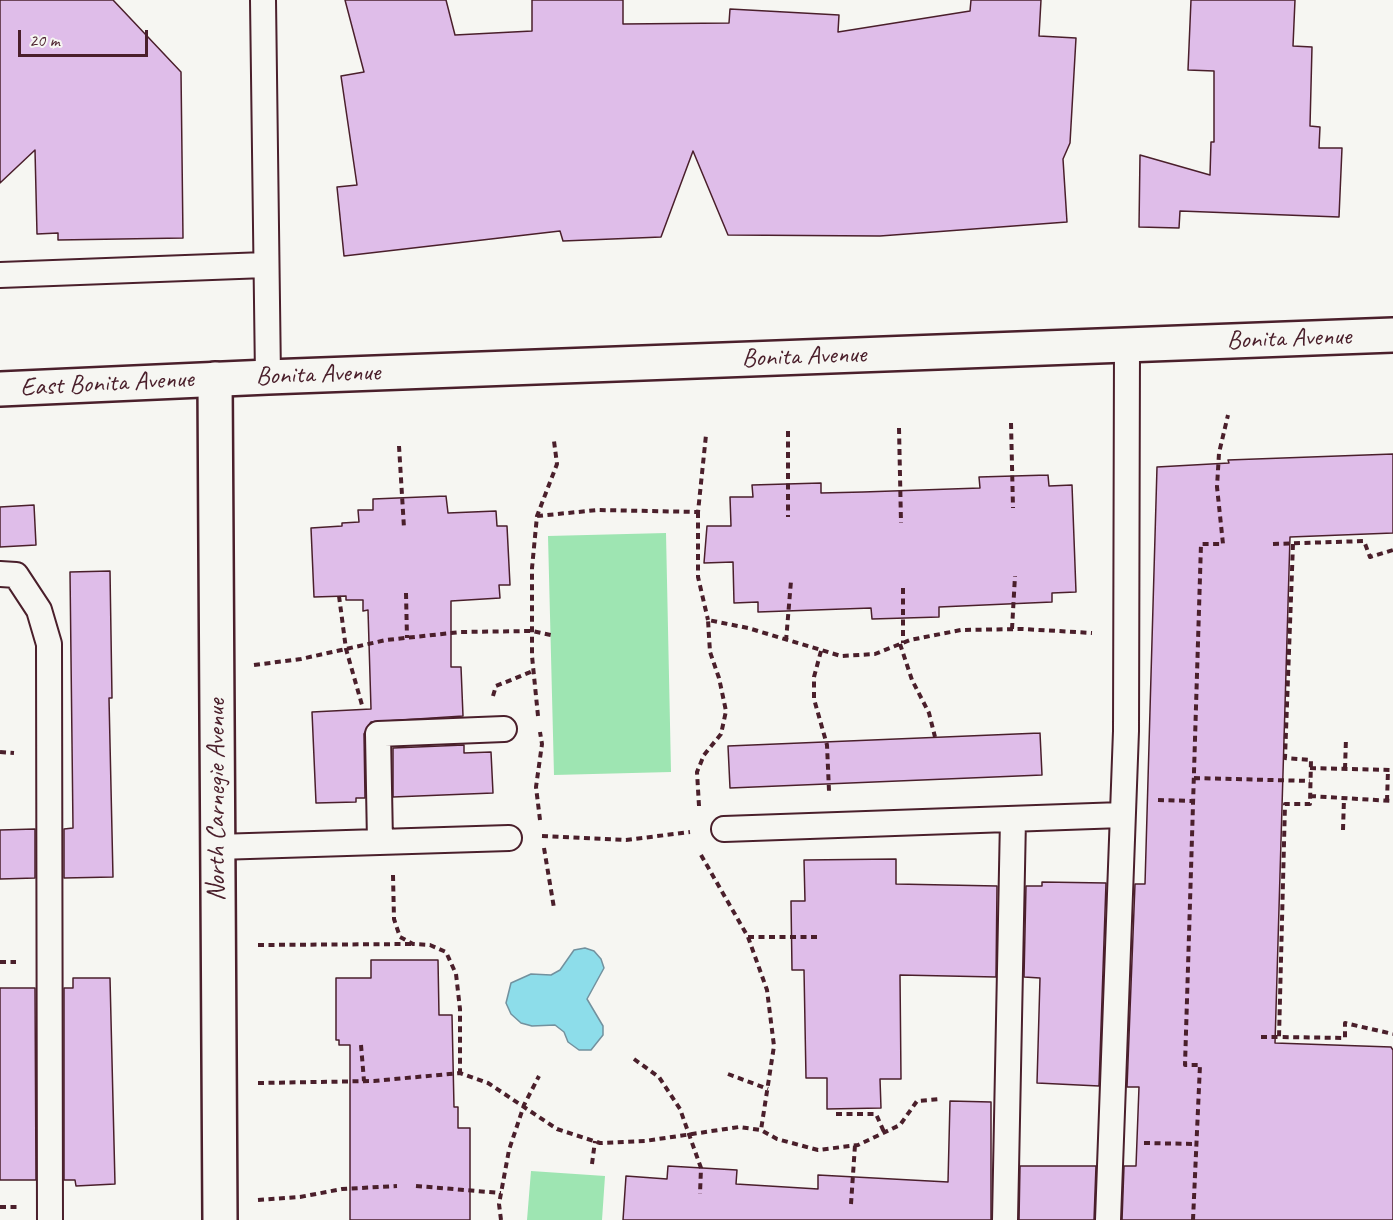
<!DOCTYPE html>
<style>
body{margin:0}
#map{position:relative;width:1393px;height:1220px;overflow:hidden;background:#f6f6f2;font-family:Caveat,sans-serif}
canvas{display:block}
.scale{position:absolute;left:18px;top:30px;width:130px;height:27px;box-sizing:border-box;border:3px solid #4a1f2b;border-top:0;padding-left:8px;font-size:18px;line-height:21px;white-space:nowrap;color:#4a1f2b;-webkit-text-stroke:4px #f6f6f2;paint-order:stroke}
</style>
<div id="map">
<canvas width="1393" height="1220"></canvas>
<div class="scale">20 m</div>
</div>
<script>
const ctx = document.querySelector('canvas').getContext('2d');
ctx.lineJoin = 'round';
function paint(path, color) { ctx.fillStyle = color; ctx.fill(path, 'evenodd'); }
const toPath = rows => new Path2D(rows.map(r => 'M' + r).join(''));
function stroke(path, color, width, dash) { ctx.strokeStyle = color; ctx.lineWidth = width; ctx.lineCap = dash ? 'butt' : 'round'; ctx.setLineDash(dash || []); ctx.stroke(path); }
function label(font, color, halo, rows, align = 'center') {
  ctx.font = font + ' Caveat,sans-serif'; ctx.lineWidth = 5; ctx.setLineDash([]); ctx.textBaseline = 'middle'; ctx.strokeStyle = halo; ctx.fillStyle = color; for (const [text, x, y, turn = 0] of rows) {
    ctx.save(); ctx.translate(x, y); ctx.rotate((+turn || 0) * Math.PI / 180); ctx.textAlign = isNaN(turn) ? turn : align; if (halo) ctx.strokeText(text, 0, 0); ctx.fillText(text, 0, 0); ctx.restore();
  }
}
const green = toPath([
 [666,533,671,772,554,775,548,536],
 [531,1171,605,1176,602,1220,527,1220]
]);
const water = toPath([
 [585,948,594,951,601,959,604,968,587,999,603,1026,603,1035,591,1050,579,1050,568,1042,564,1032,555,1025,532,1026,521,1023,511,1014,506,1003,511,983,531,974,551,975,560,970,574,950,585,948]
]);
const building = toPath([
 [0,0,113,0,181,72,183,238,58,240,58,233,37,234,35,150,0,183,0,0],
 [345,0,446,0,455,35,532,31,532,0,623,0,623,24,729,23,730,9,839,15,838,32,970,11,971,0,1041,0,1039,36,1076,38,1070,143,1063,159,1067,222,880,236,728,235,693,151,661,237,563,241,560,231,344,256,337,187,357,185,341,76,364,72,345,0],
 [1191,0,1295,0,1293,46,1312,47,1310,126,1320,127,1319,148,1342,148,1339,217,1180,211,1179,228,1139,227,1140,155,1210,175,1211,142,1214,142,1214,71,1188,70,1191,0],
 [1393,454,1393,533,1290,537,1275,1043,1391,1047,1393,1050,1393,1220,1122,1220,1124,1166,1136,1166,1139,1087,1127,1087,1135,884,1145,884,1157,467,1229,463,1228,460,1393,454],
 [1048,475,1049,486,1072,485,1076,592,1052,593,1052,602,939,607,939,617,872,619,871,608,758,612,758,602,734,603,733,562,704,563,707,526,731,526,730,497,753,497,752,485,821,483,821,493,863,492,980,488,979,477,1048,475],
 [446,496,448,513,496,511,497,526,507,526,510,585,499,585,500,598,451,601,451,667,461,667,463,716,371,722,364,734,365,798,356,798,356,802,316,803,312,712,371,709,368,610,363,611,363,600,346,600,346,596,314,597,311,528,342,526,342,523,359,522,358,510,373,510,373,499,446,496],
 [34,505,36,545,0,547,0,507,34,505],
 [110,571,112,698,109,698,113,877,64,878,64,829,73,828,70,572,110,571],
 [1040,733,1042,775,730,788,728,746,1040,733],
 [464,745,464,753,491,752,493,793,393,797,393,748,464,745],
 [35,829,35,878,0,879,0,830,35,829],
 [896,859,896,884,997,886,996,977,900,975,901,1079,880,1079,881,1108,827,1109,827,1078,806,1078,804,970,792,970,791,901,805,901,804,860,896,859],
 [1042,882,1106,883,1099,1086,1037,1083,1040,978,1024,977,1026,886,1042,886,1042,882],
 [371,960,438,960,439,1015,452,1015,454,1107,458,1107,458,1128,470,1128,470,1220,350,1220,350,1045,339,1045,339,1040,336,1040,336,978,371,978,371,960],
 [73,978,110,978,115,1184,76,1186,75,1180,64,1180,64,988,73,988,73,978],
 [0,988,35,988,36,1180,0,1180,0,988],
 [950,1101,991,1102,991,1220,623,1220,626,1176,667,1179,668,1166,737,1170,736,1184,818,1189,818,1175,948,1182,950,1101],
 [1020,1166,1096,1166,1094,1220,1019,1220,1020,1166]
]);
const path = toPath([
 [1011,423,1013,508],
 [899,428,901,523],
 [788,431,788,517],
 [399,446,404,528],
 [698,512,698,577,708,620],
 [537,516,598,510,698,512,706,435],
 [1273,544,1364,541,1370,557,1393,550],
 [1293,544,1285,758,1311,760,1310,804,1285,804,1279,1037,1345,1038,1345,1023,1393,1034],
 [903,588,903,643],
 [406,593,407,638],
 [339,596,346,649,362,705],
 [1012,629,1015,576],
 [786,641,791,581],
 [900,644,912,680,929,713,935,737],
 [821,651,814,677,814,699,827,745,829,791],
 [254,665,301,659,386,640,461,632,532,631,551,635],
 [493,696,496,686,533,671],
 [538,716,532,656,532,568,537,516,557,464,554,441],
 [0,752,14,753],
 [1310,768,1393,770],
 [1345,769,1346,738],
 [1194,778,1310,781],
 [1310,796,1393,801],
 [1158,800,1193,801],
 [1387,801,1388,770],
 [699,806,697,772,704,755,721,734,726,711,719,678,710,652,708,620,748,628,841,656,875,654,910,640,961,630,1023,629,1092,633],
 [540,820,536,787,542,744,540,732],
 [1343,830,1344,798],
 [542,836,626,840,690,832],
 [544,848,554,908],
 [701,855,748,937,767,990,774,1046,761,1130],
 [393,875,394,919,400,937,413,944,430,945,446,952,456,974,460,1009,460,1073],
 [748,937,819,937],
 [258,945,412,944],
 [0,962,16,962],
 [1261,1037,1279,1037],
 [361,1045,364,1081],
 [634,1059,659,1077,680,1109,701,1168,700,1194],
 [728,1074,768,1089],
 [258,1083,374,1081,460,1073,488,1083,557,1129,600,1143,645,1141,739,1127,761,1130,777,1139,818,1150,858,1145,900,1125,917,1101,940,1099],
 [836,1114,876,1114,884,1132],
 [1144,1143,1197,1144],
 [592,1164,595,1141],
 [416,1186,501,1193],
 [258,1200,300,1197,342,1189,397,1186],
 [851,1204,855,1145],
 [0,1207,17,1207],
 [501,1220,499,1204,509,1150,524,1105,539,1076],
 [1193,1220,1200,1065,1185,1065,1201,544,1223,544,1217,487,1219,453,1228,415]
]);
const lane = toPath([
 [263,0,268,377],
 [0,275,265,265],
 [0,574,16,575,39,610,49,644,50,1220],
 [724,829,1122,815],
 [380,842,378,734,504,729],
 [217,847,509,838],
 [1005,1220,1013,819],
 [1108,1220,1126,731,1127,345]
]);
const street = toPath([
 [215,379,220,1220]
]);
const secondary = toPath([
 [0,389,268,377,1393,335]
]);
const streetNames = [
 ["Bonita Avenue",1289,339,-2],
 ["Bonita Avenue",804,357,-2],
 ["Bonita Avenue",318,375,-2],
 ["East Bonita Avenue",107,384,-3],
 ["North Carnegie Avenue",217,800,-90]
];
paint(green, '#9ee5b2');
paint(water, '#8dddea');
stroke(water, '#72919e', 1.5);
paint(building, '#dfbde9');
stroke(building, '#4a1f2b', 1.5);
stroke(lane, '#4a1f2b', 28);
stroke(street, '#4a1f2b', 38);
stroke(secondary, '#4a1f2b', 38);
stroke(path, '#4a1f2b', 4, [6, 4.5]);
stroke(lane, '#f6f6f2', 24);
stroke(street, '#f6f6f2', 33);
stroke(secondary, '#f6f6f2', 33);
label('26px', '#4a1f2b', '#f6f6f2', streetNames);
</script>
